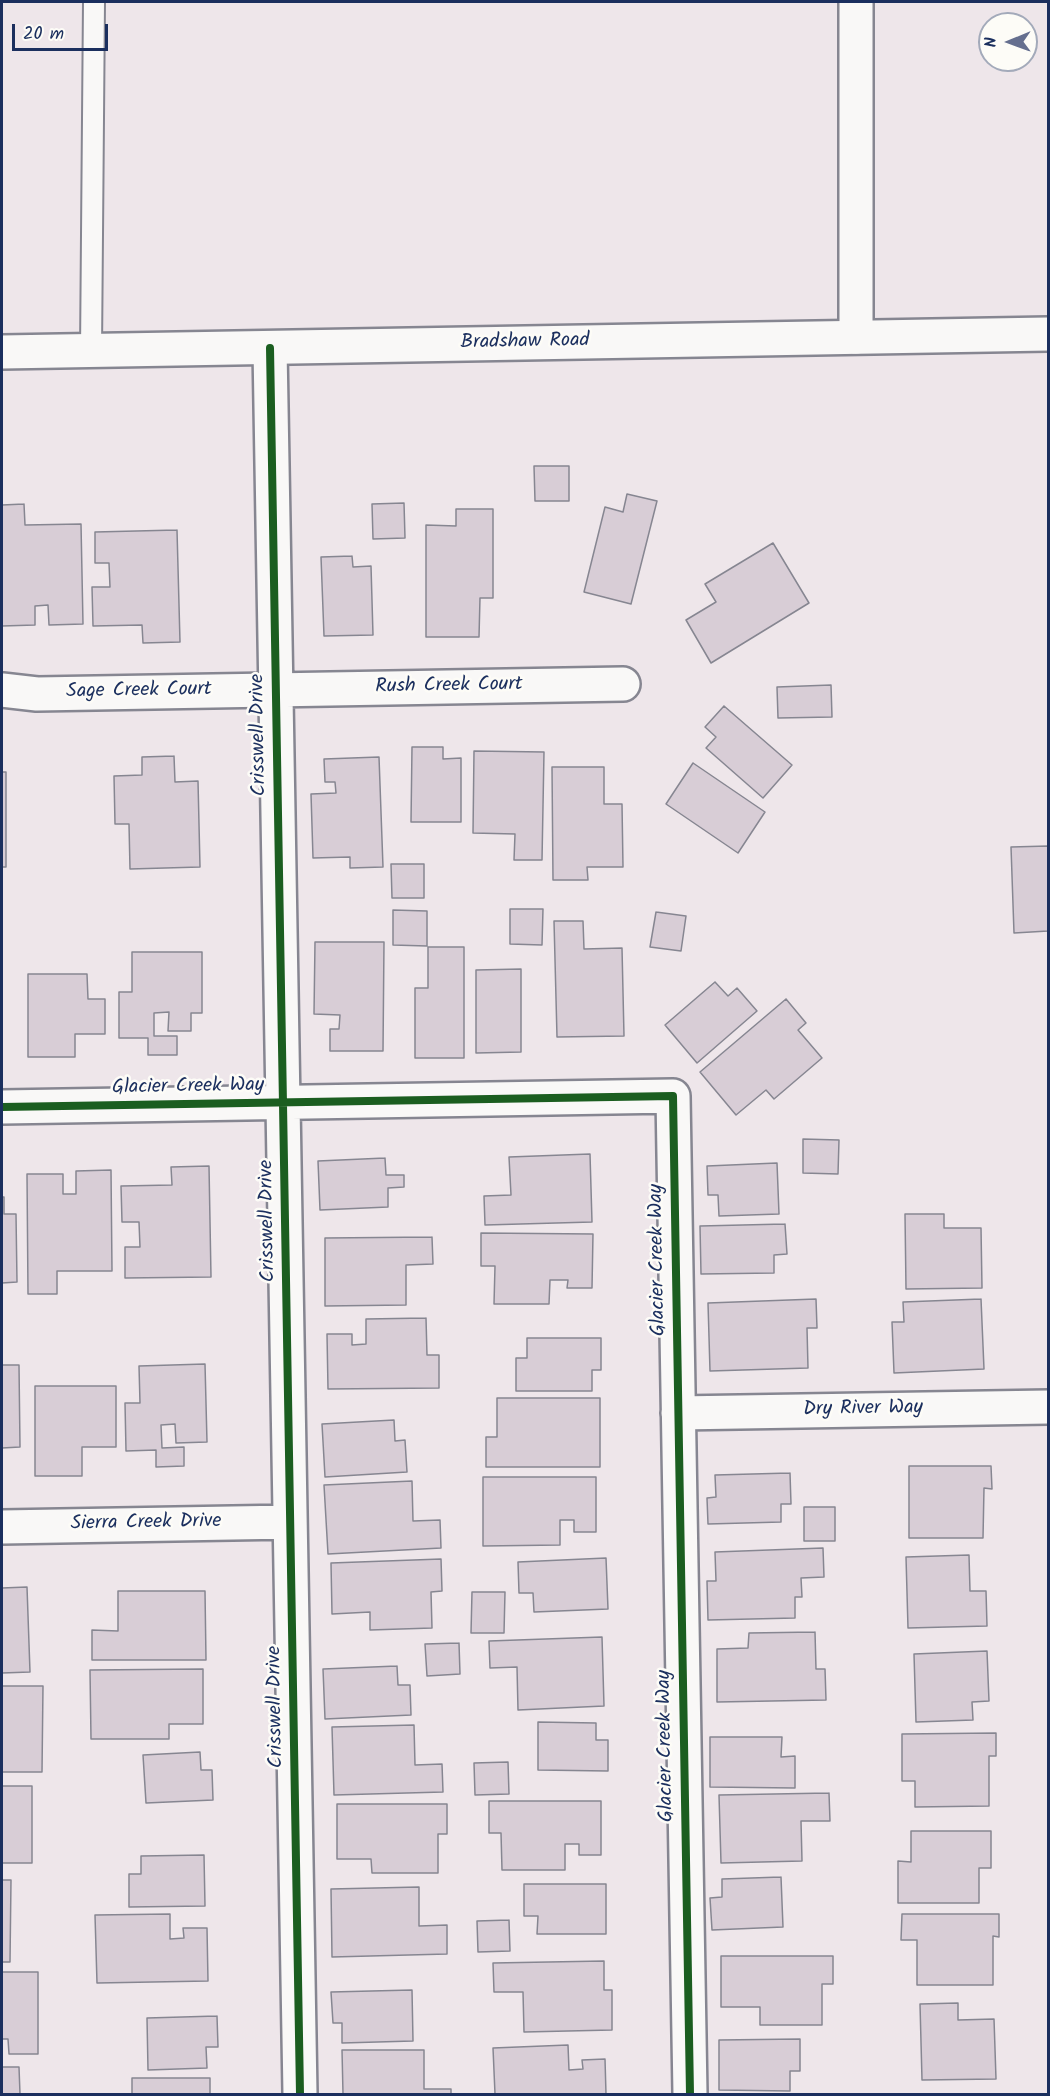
<!DOCTYPE html>
<style>
body{margin:0}
#map{position:relative;width:1050px;height:2096px;overflow:hidden;background:#eee6ea;font-family:Kalam,sans-serif}
canvas{display:block}
.frame{position:absolute;inset:0;border:3px solid #1b2f5e;pointer-events:none}
.north{position:absolute;left:978px;top:12px;width:60px;height:60px;box-sizing:border-box;background:#fdfcf7;border:2px solid #a3aaba;border-radius:50%;rotate:269deg;font-size:16px;font-weight:700;line-height:24px;text-align:center;color:#1b2f5e}
.north::after{content:'';display:block;margin:auto;width:21px;height:27px;background:#656f8f;clip-path:polygon(50% 0,100% 100%,50% 72%,0 100%)}
.scale{position:absolute;left:12px;top:24px;width:96px;height:27px;box-sizing:border-box;border:3px solid #1b2f5e;border-top:0;padding-left:8px;font-size:18px;line-height:21px;white-space:nowrap;color:#1b2f5e;-webkit-text-stroke:4px #fdfcf7;paint-order:stroke}
</style>
<div id="map">
<canvas width="1050" height="2096"></canvas>
<div class="frame"></div>
<div class="north">N</div>
<div class="scale">20 m</div>
</div>
<script>
const ctx = document.querySelector('canvas').getContext('2d');
ctx.lineJoin = 'round';
function paint(path, color) { ctx.fillStyle = color; ctx.fill(path, 'evenodd'); }
const toPath = rows => new Path2D(rows.map(r => 'M' + r).join(''));
function stroke(path, color, width, dash) { ctx.strokeStyle = color; ctx.lineWidth = width; ctx.lineCap = dash ? 'butt' : 'round'; ctx.setLineDash(dash || []); ctx.stroke(path); }
function label(font, color, halo, rows, align = 'center') {
  ctx.font = font + ' Kalam,sans-serif'; ctx.lineWidth = 5; ctx.setLineDash([]); ctx.textBaseline = 'middle'; ctx.strokeStyle = halo; ctx.fillStyle = color; for (const [text, x, y, turn = 0] of rows) {
    ctx.save(); ctx.translate(x, y); ctx.rotate((+turn || 0) * Math.PI / 180); ctx.textAlign = isNaN(turn) ? turn : align; if (halo) ctx.strokeText(text, 0, 0); ctx.fillText(text, 0, 0); ctx.restore();
  }
}
const building = toPath([
 [534,466,569,466,569,501,535,501,534,466],
 [627,494,657,501,631,604,584,592,605,507,623,512,627,494],
 [404,503,405,538,373,539,372,504,404,503],
 [24,504,25,525,81,524,83,624,49,625,48,605,35,606,35,625,2,626,2,505,24,504],
 [456,509,493,509,493,598,480,598,479,637,426,637,426,525,456,526,456,509],
 [177,530,180,642,143,643,142,625,93,626,92,587,110,587,109,563,95,563,95,532,177,530],
 [773,543,809,603,711,663,686,620,716,602,705,584,773,543],
 [352,556,353,567,371,566,373,635,324,636,321,557,352,556],
 [831,685,832,717,778,718,777,687,831,685],
 [724,706,792,765,763,798,706,748,716,737,705,727,724,706],
 [412,747,443,747,443,759,461,758,461,822,411,822,412,747],
 [474,751,544,752,542,860,514,860,515,834,473,833,474,751],
 [174,756,175,782,198,781,200,867,130,869,129,824,115,824,114,776,142,775,142,757,174,756],
 [379,757,383,867,350,868,350,857,313,858,311,794,336,793,335,782,325,782,324,759,379,757],
 [693,763,765,812,738,853,666,804,693,763],
 [552,767,604,767,604,804,622,804,623,867,587,867,588,880,553,880,552,767],
 [2,772,6,772,6,867,2,867,2,772],
 [1048,846,1048,931,1014,933,1011,847,1048,846],
 [391,864,424,864,424,898,392,898,391,864],
 [510,909,543,909,542,945,510,944,510,909],
 [393,910,427,911,427,946,393,945,393,910],
 [656,912,686,916,681,951,650,947,656,912],
 [554,921,583,921,584,949,622,948,624,1036,557,1037,554,921],
 [315,942,384,942,383,1051,330,1051,330,1029,339,1029,340,1015,314,1014,315,942],
 [428,947,464,947,464,1058,415,1058,415,988,428,988,428,947],
 [132,952,202,952,202,1013,191,1013,191,1031,168,1031,169,1012,154,1013,154,1036,177,1036,177,1055,148,1055,148,1038,119,1038,119,992,132,992,132,952],
 [521,969,521,1052,476,1053,476,970,521,969],
 [28,974,87,974,88,999,105,999,105,1034,75,1034,75,1057,28,1057,28,974],
 [715,982,728,996,737,988,757,1011,697,1063,665,1025,715,982],
 [786,999,806,1023,798,1030,822,1058,774,1099,766,1090,736,1115,700,1072,786,999],
 [803,1139,839,1140,838,1174,803,1173,803,1139],
 [590,1154,592,1222,485,1225,484,1196,511,1195,509,1157,590,1154],
 [385,1158,386,1175,404,1175,404,1187,388,1188,388,1207,320,1210,318,1161,385,1158],
 [777,1163,779,1214,719,1216,718,1195,708,1195,707,1166,777,1163],
 [209,1166,211,1277,125,1278,125,1247,140,1247,139,1222,122,1222,121,1186,172,1185,171,1167,209,1166],
 [111,1170,112,1271,57,1271,57,1294,28,1294,27,1174,63,1174,63,1194,76,1194,76,1171,111,1170],
 [2,1197,4,1197,4,1214,16,1214,17,1282,2,1283,2,1197],
 [905,1214,944,1214,944,1228,981,1228,982,1288,906,1289,905,1214],
 [785,1224,787,1254,774,1255,774,1273,701,1274,700,1226,785,1224],
 [481,1233,593,1234,592,1288,567,1288,568,1280,550,1280,549,1304,494,1304,495,1266,481,1266,481,1233],
 [432,1237,433,1264,406,1265,406,1305,325,1306,325,1238,432,1237],
 [816,1299,817,1328,807,1328,808,1368,710,1371,708,1303,816,1299],
 [981,1299,984,1369,894,1373,892,1322,904,1322,903,1302,981,1299],
 [426,1318,427,1355,439,1355,439,1388,328,1389,327,1334,352,1334,352,1345,366,1344,366,1319,426,1318],
 [527,1338,601,1338,601,1370,592,1370,592,1391,516,1391,516,1358,527,1358,527,1338],
 [205,1364,207,1442,176,1443,175,1424,161,1425,162,1448,184,1447,184,1466,156,1467,156,1450,126,1451,125,1403,140,1403,139,1366,205,1364],
 [2,1365,19,1365,20,1447,2,1448,2,1365],
 [35,1386,116,1386,116,1447,82,1447,82,1476,35,1476,35,1386],
 [497,1398,600,1398,600,1467,486,1467,486,1437,497,1437,497,1398],
 [394,1420,395,1441,405,1440,407,1472,325,1477,322,1424,394,1420],
 [909,1466,991,1466,992,1489,984,1488,983,1538,909,1538,909,1466],
 [790,1473,791,1504,781,1504,781,1522,708,1524,707,1498,716,1497,715,1475,790,1473],
 [483,1477,596,1477,596,1532,574,1532,574,1520,560,1520,560,1545,483,1546,483,1477],
 [412,1481,413,1521,440,1520,441,1548,328,1554,324,1485,412,1481],
 [804,1507,835,1507,835,1541,804,1541,804,1507],
 [823,1548,824,1577,801,1578,802,1597,795,1597,795,1618,708,1620,707,1581,716,1581,715,1552,823,1548],
 [969,1555,970,1591,986,1591,987,1626,908,1628,906,1557,969,1555],
 [606,1558,608,1609,534,1612,533,1593,519,1593,518,1562,606,1558],
 [441,1559,442,1591,431,1592,432,1628,370,1630,370,1612,332,1614,331,1563,441,1559],
 [27,1587,30,1672,2,1673,2,1588,27,1587],
 [118,1591,205,1591,206,1660,92,1660,92,1630,118,1631,118,1591],
 [472,1592,505,1592,504,1633,471,1633,472,1592],
 [815,1632,816,1669,825,1669,826,1700,717,1702,717,1649,748,1648,749,1633,815,1632],
 [602,1637,604,1706,518,1710,517,1667,490,1668,489,1641,602,1637],
 [459,1643,460,1674,427,1676,425,1644,459,1643],
 [987,1651,989,1701,972,1702,973,1720,916,1722,914,1654,987,1651],
 [397,1666,398,1685,410,1685,411,1715,325,1719,323,1669,397,1666],
 [203,1669,203,1724,169,1724,169,1739,91,1739,90,1670,203,1669],
 [2,1686,43,1686,42,1772,2,1772,2,1686],
 [538,1722,596,1723,596,1740,608,1740,608,1771,538,1770,538,1722],
 [414,1725,415,1765,442,1764,443,1792,334,1795,332,1727,414,1725],
 [996,1733,996,1756,989,1756,989,1806,915,1807,915,1781,902,1781,902,1734,996,1733],
 [710,1737,782,1737,781,1757,795,1756,795,1788,710,1787,710,1737],
 [200,1752,201,1770,212,1770,213,1800,146,1803,143,1755,200,1752],
 [508,1762,509,1794,475,1795,474,1763,508,1762],
 [2,1786,32,1786,32,1863,2,1863,2,1786],
 [829,1793,830,1821,801,1821,802,1861,721,1863,719,1795,829,1793],
 [489,1801,601,1801,601,1855,579,1855,579,1844,565,1844,565,1870,502,1870,501,1833,489,1833,489,1801],
 [337,1804,447,1804,447,1834,438,1834,438,1873,372,1873,371,1859,337,1859,337,1804],
 [911,1831,991,1831,991,1868,979,1868,979,1903,898,1903,898,1861,911,1862,911,1831],
 [204,1855,205,1906,129,1907,129,1874,141,1874,141,1856,204,1855],
 [781,1877,783,1927,712,1930,710,1898,722,1897,722,1879,781,1877],
 [2,1880,11,1880,10,1962,2,1962,2,1880],
 [524,1884,606,1884,606,1934,537,1934,538,1916,524,1916,524,1884],
 [419,1887,419,1926,447,1925,447,1954,332,1957,331,1889,419,1887],
 [170,1914,170,1939,184,1938,183,1928,207,1928,208,1981,97,1983,95,1915,170,1914],
 [902,1914,999,1914,999,1937,993,1936,993,1985,917,1985,917,1940,901,1940,902,1914],
 [509,1920,510,1951,478,1952,477,1921,509,1920],
 [721,1956,833,1956,833,1984,822,1984,822,2025,760,2025,760,2007,721,2007,721,1956],
 [604,1961,604,1990,612,1990,612,2030,524,2032,523,1992,494,1992,493,1963,604,1961],
 [2,1972,38,1972,38,2054,9,2054,8,2039,2,2039,2,1972],
 [412,1990,413,2041,342,2043,342,2023,333,2023,331,1992,412,1990],
 [958,2003,958,2020,994,2019,996,2079,922,2080,920,2004,958,2003],
 [217,2016,218,2047,206,2047,207,2068,148,2070,147,2018,217,2016],
 [800,2039,800,2071,790,2071,790,2091,719,2090,719,2040,800,2039],
 [568,2045,569,2070,583,2069,582,2060,605,2059,606,2094,495,2094,493,2048,568,2045],
 [342,2050,424,2050,424,2089,451,2089,451,2094,343,2094,342,2050],
 [2,2067,19,2067,20,2094,2,2094,2,2067],
 [132,2078,210,2078,210,2094,132,2094,132,2078]
]);
const service = toPath([
 [91,350,94,2]
]);
const minor = toPath([
 [856,337,856,2],
 [270,348,300,2094],
 [2,690,37,694,623,684],
 [2,1107,673,1096,690,2094],
 [678,1413,1048,1407],
 [2,1527,290,1522]
]);
const secondary = toPath([
 [2,352,1048,334]
]);
const cycleway = toPath([
 [270,348,300,2094],
 [2,1107,673,1096,690,2094]
]);
const streetNames = [
 ["Bradshaw Road",525,343,-1],
 ["Rush Creek Court",449,687,-1],
 ["Sage Creek Court",139,692,-1],
 ["Crisswell Drive",260,735,-91],
 ["Glacier Creek Way",188,1088,-1],
 ["Crisswell Drive",269,1221,-91],
 ["Glacier Creek Way",659,1260,-91],
 ["Dry River Way",863,1410,-1],
 ["Sierra Creek Drive",146,1524,-1],
 ["Crisswell Drive",277,1707,-91],
 ["Glacier Creek Way",667,1746,-91]
];
paint(building, '#d8cdd6');
stroke(building, '#868691', 1.5);
stroke(service, '#868691', 24);
stroke(minor, '#868691', 38);
stroke(secondary, '#868691', 38);
stroke(service, '#f9f8f7', 20);
stroke(minor, '#f9f8f7', 33);
stroke(secondary, '#f9f8f7', 33);
stroke(cycleway, '#1b5e20', 8);
label('20px', '#1b2f5e', '#fdfcf7', streetNames);
</script>
